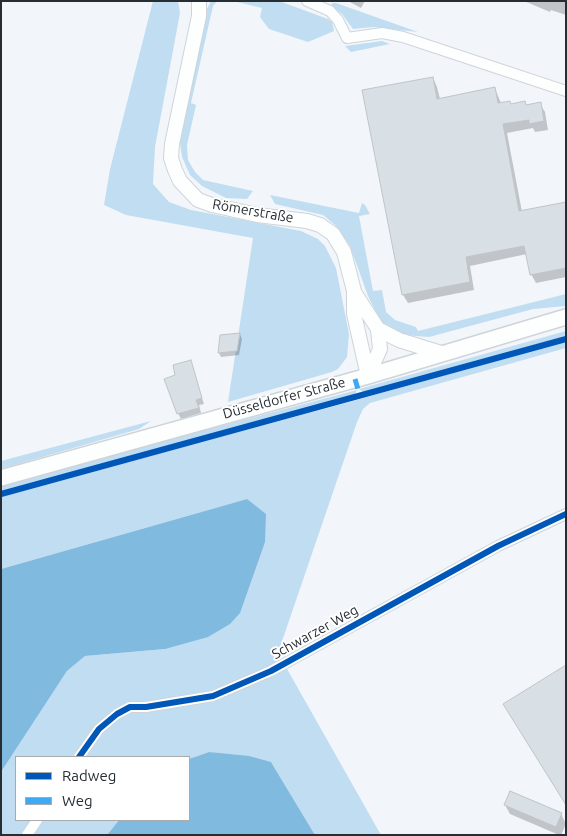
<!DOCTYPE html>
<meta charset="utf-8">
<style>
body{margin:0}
#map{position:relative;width:567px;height:836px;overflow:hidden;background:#f2f6fa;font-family:Ubuntu,sans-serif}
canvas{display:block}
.frame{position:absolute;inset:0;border:2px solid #262e33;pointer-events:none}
.legend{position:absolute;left:15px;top:756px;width:175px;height:65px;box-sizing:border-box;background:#fff;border:1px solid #a8abad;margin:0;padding:6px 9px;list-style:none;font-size:15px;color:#262e33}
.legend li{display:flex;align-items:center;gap:10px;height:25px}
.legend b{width:25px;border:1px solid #a8abad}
</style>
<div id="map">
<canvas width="567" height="836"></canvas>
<div class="frame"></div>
<ul class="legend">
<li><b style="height:6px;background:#0057b8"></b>Radweg</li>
<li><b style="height:6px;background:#3fa9f5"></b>Weg</li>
</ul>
</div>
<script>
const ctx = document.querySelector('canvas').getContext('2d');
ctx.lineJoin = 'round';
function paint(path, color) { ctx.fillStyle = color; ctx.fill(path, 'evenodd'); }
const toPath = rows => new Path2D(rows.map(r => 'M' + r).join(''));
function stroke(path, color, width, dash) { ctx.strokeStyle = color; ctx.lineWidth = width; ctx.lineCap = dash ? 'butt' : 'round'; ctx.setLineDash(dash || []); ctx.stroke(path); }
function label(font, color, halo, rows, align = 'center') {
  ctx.font = font + ' Ubuntu,sans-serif'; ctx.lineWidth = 4; ctx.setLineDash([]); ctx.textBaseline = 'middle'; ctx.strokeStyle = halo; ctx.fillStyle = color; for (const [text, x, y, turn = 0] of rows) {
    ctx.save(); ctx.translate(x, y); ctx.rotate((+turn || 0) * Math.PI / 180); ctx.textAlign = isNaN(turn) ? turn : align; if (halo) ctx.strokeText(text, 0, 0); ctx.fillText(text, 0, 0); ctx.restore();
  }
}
const green = toPath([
 [153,1,178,1,180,13,155,147,153,184,169,202,191,210,301,231,318,239,325,246,336,268,349,334,347,357,338,369,332,372,228,402,253,238,126,215,104,205,110,169],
 [211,1,217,1,213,6,191,103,196,105,187,145,188,160,195,172,203,180,253,191,247,199,226,198,202,186,190,175,182,157,180,143,184,114,204,15],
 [233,1,279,1,328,19,332,22,334,31,308,42,269,29,260,17,262,8],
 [332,3,336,3,418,32,373,27,353,29,342,14,331,6],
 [382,41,390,44,351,52,345,46],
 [270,195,359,213,362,203,365,205,370,214,359,216,373,291,382,290,386,312,395,320,416,327,418,331,566,294,566,306,533,309,429,337,401,335,381,322,368,296,350,246,335,225,323,215,275,204],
 [566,331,566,336,485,359,365,393,359,389],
 [566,341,566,348,370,403,363,409,357,422,278,653,381,835,315,835,271,762,209,752,189,759,16,757,16,820,119,820,107,835,1,835,1,772,67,671,85,656,165,649,247,499,1,569,1,496,346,403],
 [357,390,354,396,342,399,1,491,1,485,9,482],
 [151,421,139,429,1,469,1,461]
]);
const water = toPath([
 [247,499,266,514,265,542,240,613,230,624,208,637,165,649,85,656,67,671,1,772,1,569],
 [209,752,249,756,271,762,315,835,107,835,119,820,189,820,189,759]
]);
const shadow = toPath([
 [348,1,365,1,361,8],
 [524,1,566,1,566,15,551,10,550,12],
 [433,78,437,87,440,99,495,89,501,103,511,105,525,103,527,106,540,104,545,112,548,130,535,132,533,128,507,133,522,212,566,203,566,277,536,283,531,274,527,254,470,266,474,290,408,303,403,295],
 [240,334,242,339,239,355,221,357,219,353],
 [190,362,204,404,199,405,201,413,181,419,178,413,177,376],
 [505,805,561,814,566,824,561,835,559,835,510,814]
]);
const building = toPath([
 [433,77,437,99,495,87,498,103,510,101,511,104,525,101,526,105,541,102,544,121,529,124,529,120,503,124,519,211,566,202,566,268,530,275,524,246,466,257,470,282,402,295,362,90,433,77],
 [240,333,237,351,218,353,220,335,240,333],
 [191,360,202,398,196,400,199,408,177,414,164,379,175,375,173,365,191,360],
 [566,665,566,805,503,704,566,665],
 [510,791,562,813,556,827,504,805,510,791]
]);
const minor = toPath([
 [307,1,330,11,338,20,347,38,382,33,403,37,566,91],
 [79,757,99,729,117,714,130,707,146,707,213,696,271,671,498,546,566,514],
 [27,835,37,820]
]);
const tertiary = toPath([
 [199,1,199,16,172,144,171,158,175,170,180,181,198,200,212,205,257,215,307,221,320,225,333,234,344,252,354,291,354,314,368,376],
 [354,292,378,329,380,349,368,376],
 [378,329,399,340,441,353]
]);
const secondary = toPath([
 [1,478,368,376,566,317]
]);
const quiet = toPath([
 [355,379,360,396]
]);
const cycleway = toPath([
 [1,494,566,339],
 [79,757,99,729,117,714,130,707,146,707,213,696,271,671,498,546,566,514]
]);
const streetNames = [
 ["Römerstraße",253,211,10],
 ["Düsseldorfer Straße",284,398,-15],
 ["Schwarzer Weg",315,632,-29]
];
paint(green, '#c1ddf1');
paint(water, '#81badf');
paint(shadow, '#0003');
paint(building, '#d8dfe5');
stroke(building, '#bfc4c8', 1);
stroke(minor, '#ced4d9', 12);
stroke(tertiary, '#ced4d9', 16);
stroke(secondary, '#ced4d9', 18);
stroke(minor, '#fdfefe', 10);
stroke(tertiary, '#fdfefe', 14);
stroke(secondary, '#fdfefe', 15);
stroke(quiet, '#3fa9f5', 5, [10, 5]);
stroke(cycleway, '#0057b8', 6);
label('14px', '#262e33', '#fff', streetNames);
</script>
